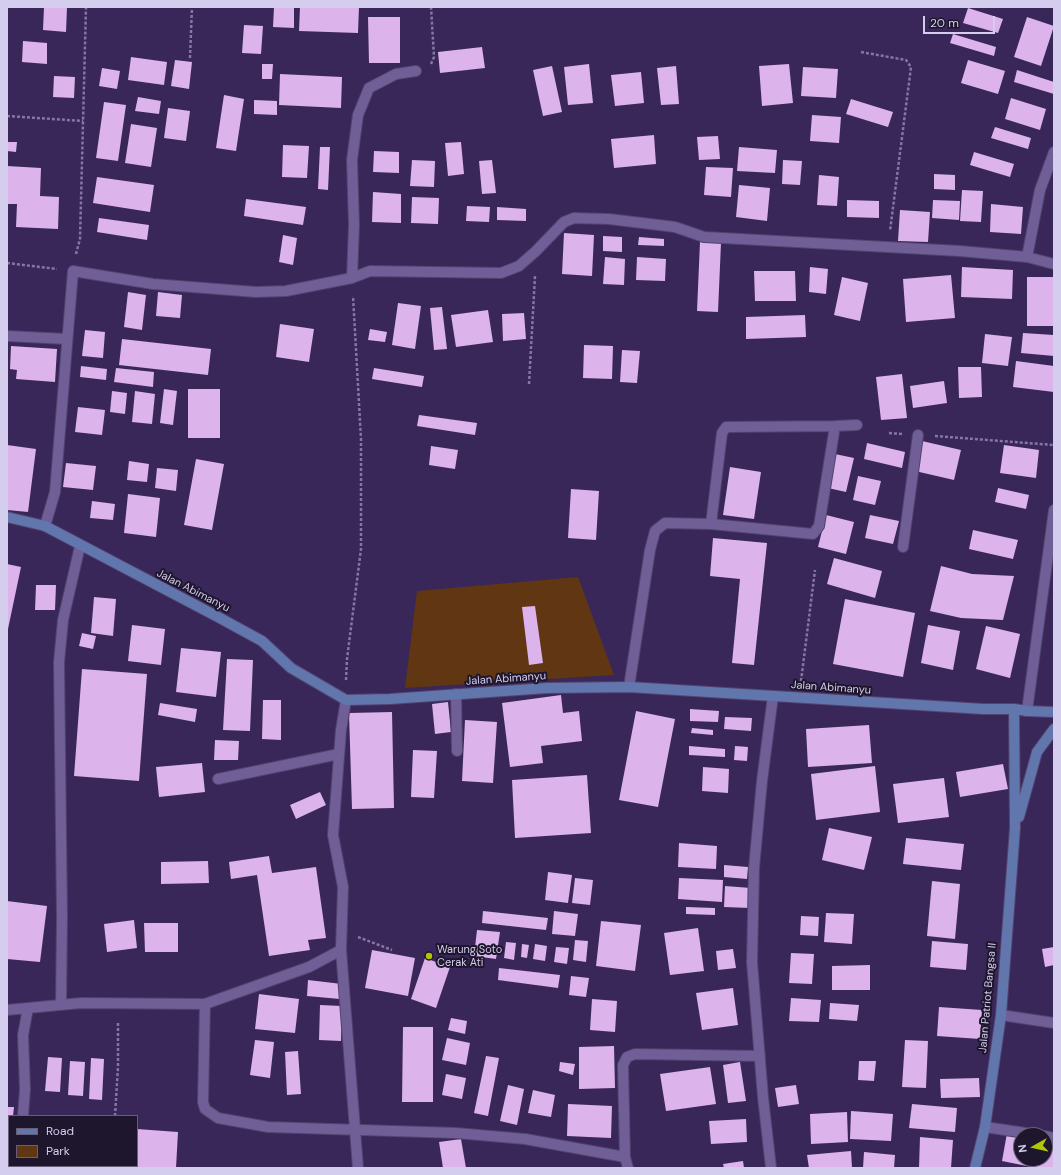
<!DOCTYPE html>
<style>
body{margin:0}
#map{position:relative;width:1061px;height:1175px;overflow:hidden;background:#392759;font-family:"DM Sans",sans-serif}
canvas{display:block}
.frame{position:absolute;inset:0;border:8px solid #d5cded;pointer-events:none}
.legend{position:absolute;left:8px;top:1115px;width:130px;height:52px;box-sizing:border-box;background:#1d162d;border:1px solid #675f7a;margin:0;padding:5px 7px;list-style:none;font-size:12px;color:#d5cded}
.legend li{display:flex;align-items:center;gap:8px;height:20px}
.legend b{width:20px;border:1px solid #675f7a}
.north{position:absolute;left:1013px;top:1127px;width:40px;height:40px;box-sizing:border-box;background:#1d162d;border:1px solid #675f7a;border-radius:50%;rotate:262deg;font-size:11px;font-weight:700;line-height:16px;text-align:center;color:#d5cded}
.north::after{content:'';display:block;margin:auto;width:14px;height:18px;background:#b0c503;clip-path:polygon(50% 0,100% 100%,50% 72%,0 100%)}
.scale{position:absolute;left:923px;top:16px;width:72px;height:18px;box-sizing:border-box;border:2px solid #d5cded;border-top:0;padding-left:5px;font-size:12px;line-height:14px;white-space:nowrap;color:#d5cded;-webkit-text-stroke:3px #1d162d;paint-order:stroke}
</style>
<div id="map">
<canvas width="1061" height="1175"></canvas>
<div class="frame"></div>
<ul class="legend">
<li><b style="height:5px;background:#6276ae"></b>Road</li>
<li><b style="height:11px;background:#603613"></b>Park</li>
</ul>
<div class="north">N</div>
<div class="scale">20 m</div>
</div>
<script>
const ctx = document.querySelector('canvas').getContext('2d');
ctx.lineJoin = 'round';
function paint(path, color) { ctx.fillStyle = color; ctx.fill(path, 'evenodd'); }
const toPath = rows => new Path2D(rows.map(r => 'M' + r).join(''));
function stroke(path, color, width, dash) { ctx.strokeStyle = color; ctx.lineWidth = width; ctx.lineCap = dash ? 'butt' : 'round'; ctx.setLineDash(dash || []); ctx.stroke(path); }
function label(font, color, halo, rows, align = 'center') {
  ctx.font = font + ' "DM Sans",sans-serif'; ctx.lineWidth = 4; ctx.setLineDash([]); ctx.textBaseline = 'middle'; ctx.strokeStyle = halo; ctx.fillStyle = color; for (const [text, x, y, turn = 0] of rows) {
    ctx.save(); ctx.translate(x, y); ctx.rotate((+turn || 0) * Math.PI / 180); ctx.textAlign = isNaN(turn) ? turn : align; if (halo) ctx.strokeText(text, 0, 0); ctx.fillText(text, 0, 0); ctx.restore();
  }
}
const green = toPath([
 [578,577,614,675,405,688,417,591]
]);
const building = toPath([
 [44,7,67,7,66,32,43,30],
 [274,7,294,7,294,28,273,27],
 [300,7,359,7,358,33,299,31],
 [968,8,1003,19,998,33,963,23],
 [368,17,400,17,400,63,369,63],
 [1027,17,1054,26,1041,66,1014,57],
 [244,25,263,26,261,54,242,53],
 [953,34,996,47,994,56,950,43],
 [23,41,47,43,47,64,22,62],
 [482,47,485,68,440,73,438,52],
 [131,57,167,62,164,85,128,80],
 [175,60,192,62,189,89,171,86],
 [968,60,1005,71,998,94,961,83],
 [262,64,273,64,272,79,262,79],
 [589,64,593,103,568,105,564,67],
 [789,64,793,103,762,106,759,66],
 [552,66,562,112,543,116,533,70],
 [676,66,679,104,661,105,657,68],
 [803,67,838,69,836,98,801,96],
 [102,68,120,71,117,89,99,86],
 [1017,70,1054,82,1054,94,1014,82],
 [641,72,644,103,615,106,611,75],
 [280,74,342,77,341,108,279,105],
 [54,76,75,77,74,98,53,97],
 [224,95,244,99,236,151,216,148],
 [138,97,161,101,159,114,135,111],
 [1011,98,1046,109,1040,130,1005,119],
 [851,99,893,112,888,127,846,114],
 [254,100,277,101,277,115,254,114],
 [104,102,126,105,118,161,96,158],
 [168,108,190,111,186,141,164,138],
 [812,115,841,117,839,143,810,141],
 [131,124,157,128,151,167,125,163],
 [995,127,1031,138,1028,149,991,138],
 [654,135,656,164,614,168,611,139],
 [718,136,720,159,699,160,697,137],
 [7,142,17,142,16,152,7,151],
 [461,142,464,174,448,176,445,143],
 [283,145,309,146,307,178,282,177],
 [320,147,330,147,328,190,318,189],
 [739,147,777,150,775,173,737,171],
 [374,151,399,152,399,173,373,172],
 [974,152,1014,164,1010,177,970,165],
 [412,160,435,161,434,187,410,186],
 [492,160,496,193,482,194,479,161],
 [783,160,802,161,800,185,782,184],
 [7,166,41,168,40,196,59,197,58,229,16,227,17,204,7,204],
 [706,167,733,168,731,197,704,195],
 [934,174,955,175,955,190,934,189],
 [819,175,839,177,837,206,817,205],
 [97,177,154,185,150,212,93,203],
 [739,185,770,188,767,221,736,217],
 [962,190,983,191,981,222,960,221],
 [373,192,401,194,401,223,372,222],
 [412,197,439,198,438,224,411,223],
 [246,199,306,207,303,225,244,216],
 [847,200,879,201,879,218,847,217],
 [933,200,960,201,959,220,932,218],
 [991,204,1023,207,1021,234,990,232],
 [467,206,490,207,489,222,466,221],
 [497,207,526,209,526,221,497,220],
 [900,210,930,212,928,242,898,241],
 [99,218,149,225,147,240,97,232],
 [564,233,594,235,592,276,562,274],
 [283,235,297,238,293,265,279,262],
 [603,236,622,237,622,252,603,251],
 [639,237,664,239,664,246,638,245],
 [700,242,721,243,718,312,697,311],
 [605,257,625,259,624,285,603,284],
 [637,257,666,259,665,281,636,280],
 [810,267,828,269,826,294,809,292],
 [962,267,1013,270,1012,299,961,297],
 [754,271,795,271,796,301,755,301],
 [951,275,955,318,906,322,903,279],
 [842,277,868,283,860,321,834,315],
 [1027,277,1054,277,1054,326,1027,326],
 [128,292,146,295,142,330,124,327],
 [158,292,182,295,180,318,156,316],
 [398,303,421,306,415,349,392,345],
 [442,307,447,349,434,350,430,308],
 [488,310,493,342,456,347,451,315],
 [524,313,526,339,503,341,502,314],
 [805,315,806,337,746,339,746,317],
 [280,324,314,329,309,362,276,357],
 [370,329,387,332,385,342,368,340],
 [85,330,105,332,103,358,82,356],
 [1023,333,1054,335,1054,356,1021,353],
 [985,334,1012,337,1008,366,982,363],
 [122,339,211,349,208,375,119,365],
 [584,345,613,346,612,379,583,378],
 [11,346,57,349,55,382,16,379,17,370,10,369],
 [622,350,640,351,637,383,620,382],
 [1016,361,1054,366,1054,392,1013,387],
 [81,366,107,369,106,380,80,377],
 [958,367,981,367,982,397,959,398],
 [116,368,154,372,153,387,114,382],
 [374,368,424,376,422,387,372,379],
 [902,374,907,418,881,420,876,377],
 [944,381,947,403,913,408,910,386],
 [164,389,177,391,173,425,160,423],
 [188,389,220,389,220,438,188,438],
 [112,391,127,393,125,414,110,412],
 [135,391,155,394,152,424,132,422],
 [78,407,105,410,102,435,75,432],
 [419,415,477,423,475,435,417,426],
 [922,441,961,450,954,480,915,471],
 [867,443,905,452,902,468,864,459],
 [7,445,36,449,28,512,7,510],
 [1004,445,1039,450,1036,478,1000,473],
 [431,446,458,450,455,469,429,465],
 [835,454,854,458,846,492,828,488],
 [196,459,224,464,212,530,184,525],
 [129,461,149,464,147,482,127,480],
 [66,463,96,466,93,490,63,487],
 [730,467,761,472,754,519,723,515],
 [157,468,178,470,176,491,155,488],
 [858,476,881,481,875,505,853,500],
 [998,488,1029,495,1026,509,995,502],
 [571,489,599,491,596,540,568,538],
 [128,494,160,498,156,537,124,533],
 [92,501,115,504,113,520,90,518],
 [826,515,854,522,846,554,818,547],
 [870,515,899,521,893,544,865,538],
 [973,530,1018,540,1013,559,969,549],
 [713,538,767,543,754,665,732,663,740,579,710,576],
 [834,558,882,571,875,598,827,584],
 [7,564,21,567,8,629,7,628],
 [941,566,972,574,1014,576,1003,620,961,618,930,611],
 [36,585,56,585,55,610,35,610],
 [94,597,116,599,113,636,91,633],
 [845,599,915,613,903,677,833,664],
 [535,606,543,663,529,665,522,607],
 [132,625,165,629,161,665,128,661],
 [928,625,960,631,953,670,921,663],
 [986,626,1020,634,1010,678,976,669],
 [82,633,96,636,93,649,79,646],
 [181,648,221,652,216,697,176,692],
 [227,659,253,660,250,731,223,730],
 [82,669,147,674,139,781,74,776],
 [561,695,563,713,579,711,582,741,541,746,543,763,510,767,502,703],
 [263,700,281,700,281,740,262,739],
 [448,702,451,732,435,734,432,704],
 [160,703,197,709,195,722,158,715],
 [690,709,719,711,718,722,690,721],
 [636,711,675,719,658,807,619,800],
 [392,712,394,808,352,809,349,713],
 [725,717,752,718,751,731,724,729],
 [465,720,497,722,493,783,462,781],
 [869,725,872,763,808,767,806,729],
 [692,728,713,730,713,735,691,733],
 [215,740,239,741,238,760,214,760],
 [689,746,725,749,725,757,689,755],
 [735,746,748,747,747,761,734,760],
 [413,750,437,751,434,798,411,797],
 [202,763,205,792,159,797,156,767],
 [1003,764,1008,789,960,797,956,772],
 [875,766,880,812,816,820,811,774],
 [703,767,729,769,728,793,702,791],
 [587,775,591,833,515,838,512,780],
 [944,778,949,817,898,823,893,784],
 [320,792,326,805,296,819,290,805],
 [829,828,872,837,864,870,822,860],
 [906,838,964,844,961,870,903,864],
 [679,843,717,846,716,869,678,867],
 [269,856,272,873,316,867,326,938,308,940,310,950,269,956,257,875,231,879,229,862],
 [208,861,209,883,161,884,161,862],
 [724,865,748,867,747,879,724,877],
 [548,872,572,875,568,903,545,900],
 [575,878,593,880,590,905,572,903],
 [679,878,723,880,722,902,678,899],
 [932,881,960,884,955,939,927,936],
 [725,886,751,888,750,908,724,907],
 [7,901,47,906,40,962,7,959],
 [686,907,715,908,715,915,686,914],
 [483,911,548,918,546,930,482,923],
 [554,911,578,914,575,936,552,934],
 [826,913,854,914,852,944,824,942],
 [801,916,819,917,818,936,800,935],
 [134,920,137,948,107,952,104,924],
 [601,921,641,925,635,971,596,966],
 [144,923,178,923,178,952,145,952],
 [698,928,704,971,670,975,664,933],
 [477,930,500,932,496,959,474,956],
 [575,940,588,941,586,962,573,960],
 [932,941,968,944,966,970,930,967],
 [506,942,516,943,514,960,504,958],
 [522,944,529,945,527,958,521,957],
 [535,944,547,946,545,961,533,959],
 [556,947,569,948,567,964,554,962],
 [1054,947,1054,965,1045,967,1042,949],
 [733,949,736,968,718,970,716,951],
 [372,950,415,958,408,996,365,988],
 [791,953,814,954,812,984,789,983],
 [425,958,450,967,436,1008,411,999],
 [870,965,870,990,832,990,832,966],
 [499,968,560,975,558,988,498,980],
 [571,976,589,978,586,997,569,995],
 [308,980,342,984,340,999,307,996],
 [733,988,738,1025,702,1030,696,993],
 [259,994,299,999,295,1033,255,1029],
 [791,998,821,1000,819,1022,789,1021],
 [592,999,617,1001,615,1032,590,1030],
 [830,1003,859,1005,857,1021,829,1019],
 [320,1005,342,1006,341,1041,319,1040],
 [939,1007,982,1010,980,1039,937,1036],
 [451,1018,467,1021,465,1034,448,1030],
 [403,1027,433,1027,433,1102,402,1102],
 [447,1038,470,1043,466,1065,442,1060],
 [255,1040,274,1042,270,1078,250,1075],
 [905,1040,928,1041,926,1088,902,1087],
 [614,1046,615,1088,579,1089,579,1047],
 [298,1051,301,1094,287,1095,285,1052],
 [486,1056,499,1058,488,1116,474,1113],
 [48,1057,62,1058,60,1092,45,1091],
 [91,1058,104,1059,102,1100,89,1099],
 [70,1061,85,1062,83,1096,68,1095],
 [859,1061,876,1061,874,1081,858,1080],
 [560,1062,575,1064,573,1075,559,1071],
 [740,1062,746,1101,728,1103,723,1065],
 [710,1067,716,1104,666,1111,660,1074],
 [446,1074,466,1078,462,1099,442,1095],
 [979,1078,980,1097,941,1098,940,1079],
 [508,1085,524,1089,517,1125,500,1121],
 [796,1085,799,1104,778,1107,775,1088],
 [533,1090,555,1095,551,1117,528,1113],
 [568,1104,612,1106,611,1138,567,1136],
 [912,1104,957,1108,955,1132,909,1128],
 [7,1107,14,1107,13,1116,9,1116,9,1131,7,1131],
 [851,1111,893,1114,891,1141,850,1139],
 [847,1112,848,1142,811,1144,810,1114],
 [746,1119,747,1142,711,1144,709,1121],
 [137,1129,178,1132,176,1168,133,1168,133,1166,137,1166],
 [1007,1133,1021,1136,1021,1159,1045,1159,1045,1140,1054,1142,1054,1168,1037,1168,1002,1161],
 [920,1137,953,1140,951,1168,919,1168],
 [461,1139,466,1168,443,1168,439,1142],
 [851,1151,852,1168,809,1168,807,1155],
 [864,1152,895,1155,894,1168,863,1168],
 [743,1161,744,1168,724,1168,723,1164],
 [51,1166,107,1166,107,1168,51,1168]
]);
const path = toPath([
 [861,52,906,60,911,67,890,231],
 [190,58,192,7],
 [431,64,434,57,431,7],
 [7,116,83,121],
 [76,254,80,239,86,7],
 [7,263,57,269],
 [529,384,535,276],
 [889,433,902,434],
 [935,436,1054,445],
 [346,680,347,659,361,549,361,439,353,296],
 [801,681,815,570],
 [358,937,392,950],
 [115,1116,118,1067,118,1021],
 [112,1168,112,1166]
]);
const lane = toPath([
 [352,278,354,225,352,160,358,115,369,88,396,74,416,71],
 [7,336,67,339],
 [45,526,55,492,73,271,153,284,256,292,286,291,352,278,370,271,501,273,519,266,536,251,564,222,574,218,609,219,675,227,704,237,960,251,1027,257,1054,264],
 [456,694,457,751],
 [1001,1015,1054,1023],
 [985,1127,1039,1135],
 [1045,1136,1054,1138]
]);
const street = toPath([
 [1027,257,1040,190,1054,152],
 [835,426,857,425],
 [903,547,918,435],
 [629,687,650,550,655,531,665,523,711,524,813,534,819,526,835,426,726,427,722,433,711,524],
 [346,700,341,730,333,835,343,887,341,950,358,1168],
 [1027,711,1054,510],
 [218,779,339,754],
 [205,1004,203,1102,205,1109,218,1118,268,1127,456,1133,525,1139,625,1157],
 [61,1005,62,918,59,662,63,620,80,546],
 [7,1010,81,1003,205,1004,309,967,341,950],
 [23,1116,25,1089,23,1035,28,1008],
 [17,1168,17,1166],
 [628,1168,625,1157,623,1065,627,1057,635,1054,760,1056],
 [771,1168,763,1097,752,962,754,868,762,781,773,696]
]);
const secondary = toPath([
 [7,517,45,526,218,617,262,641,291,668,346,700,390,699,547,688,629,687,983,709,1014,709,1027,711,1054,712],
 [1019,817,1037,752,1054,729],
 [975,1168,985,1127,1001,1015,1015,828,1014,709]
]);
const markers = [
 [429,956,4,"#b0c503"]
];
const streetNames = [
 ["Jalan Abimanyu",193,591,27],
 ["Jalan Abimanyu",506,679,-4],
 ["Jalan Abimanyu",831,688,4],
 ["Jalan Patriot Bangsa II",988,998,-85]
];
const poiNames = [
 ["Warung Soto",437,950],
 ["Cerak Ati",437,963]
];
paint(green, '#603613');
paint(building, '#dcb3ea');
stroke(lane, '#53436e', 12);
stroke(street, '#53436e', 12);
stroke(secondary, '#53436e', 12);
stroke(path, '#8577a1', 2.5, [3, 2]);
stroke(lane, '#6f5f96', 10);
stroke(street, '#6f5f96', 10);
stroke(secondary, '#6276ae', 10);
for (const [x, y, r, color] of markers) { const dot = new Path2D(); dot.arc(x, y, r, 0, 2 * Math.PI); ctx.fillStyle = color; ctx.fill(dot); stroke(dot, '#1d162d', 1.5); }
label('11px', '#d5cded', '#1d162d', streetNames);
label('11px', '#d5cded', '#1d162d', poiNames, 'left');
</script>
